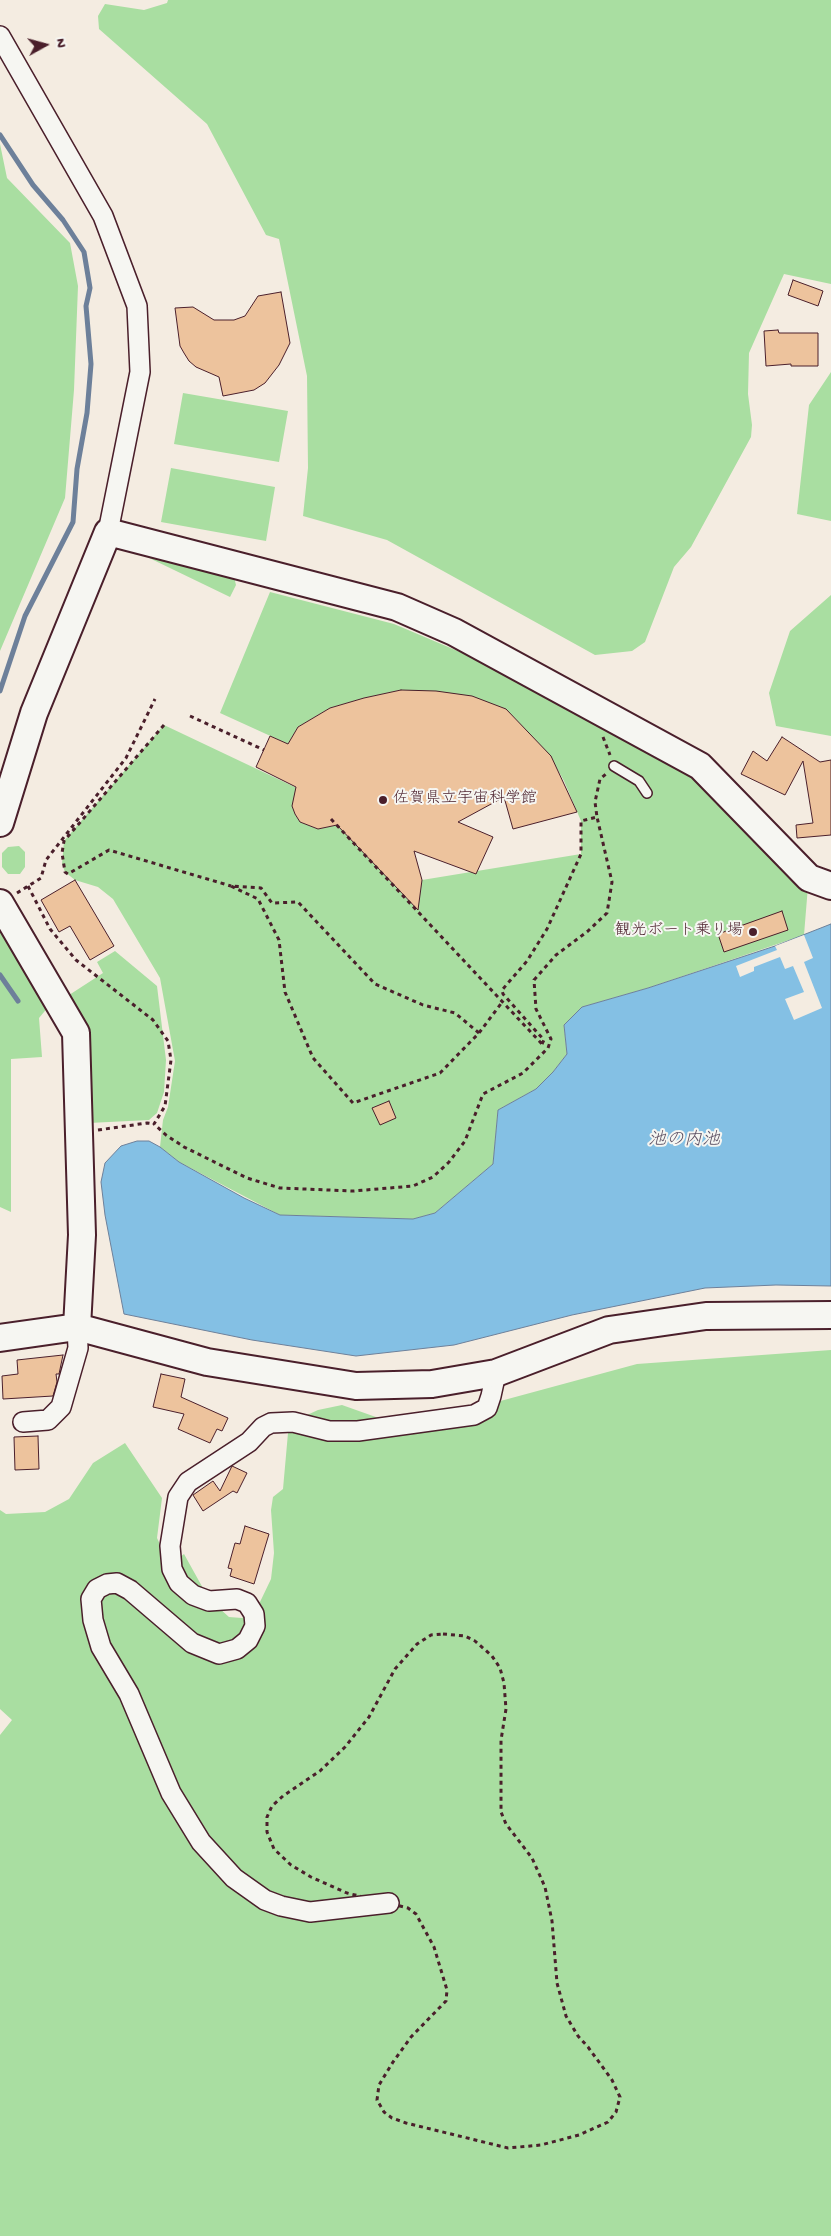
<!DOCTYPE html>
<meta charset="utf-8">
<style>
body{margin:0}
#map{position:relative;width:831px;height:2236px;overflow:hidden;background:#f4ece1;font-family:"Gochi Hand",sans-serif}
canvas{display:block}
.north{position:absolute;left:20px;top:20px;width:50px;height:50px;-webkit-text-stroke:4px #f6f6f2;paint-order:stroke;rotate:83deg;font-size:14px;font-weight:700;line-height:20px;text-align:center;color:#4a1f2b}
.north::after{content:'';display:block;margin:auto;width:18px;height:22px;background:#4a1f2b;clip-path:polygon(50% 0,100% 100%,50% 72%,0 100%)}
</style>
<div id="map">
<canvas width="831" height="2236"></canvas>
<div class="north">N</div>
</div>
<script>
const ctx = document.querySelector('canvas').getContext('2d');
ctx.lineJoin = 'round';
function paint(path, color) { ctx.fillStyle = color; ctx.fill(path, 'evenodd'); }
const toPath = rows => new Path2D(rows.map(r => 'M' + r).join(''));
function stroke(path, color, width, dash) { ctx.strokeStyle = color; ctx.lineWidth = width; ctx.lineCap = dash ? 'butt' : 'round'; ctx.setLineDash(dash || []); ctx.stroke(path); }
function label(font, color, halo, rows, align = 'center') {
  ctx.font = font + ' "Gochi Hand","Klee One",sans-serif'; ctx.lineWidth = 4; ctx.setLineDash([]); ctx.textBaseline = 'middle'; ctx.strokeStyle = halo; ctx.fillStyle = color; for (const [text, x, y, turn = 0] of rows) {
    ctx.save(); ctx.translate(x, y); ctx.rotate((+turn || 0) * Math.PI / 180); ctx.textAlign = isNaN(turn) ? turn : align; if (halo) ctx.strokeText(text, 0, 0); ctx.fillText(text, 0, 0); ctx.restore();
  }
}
const green = toPath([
 [168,0,831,0,831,284,784,274,749,353,748,394,752,425,751,437,691,547,674,567,645,642,632,651,595,655,387,540,303,516,308,468,307,376,279,239,266,235,207,124,99,29,98,16,105,4,144,10,167,3],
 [0,144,7,178,70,243,78,286,74,390,65,498,0,651],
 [831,372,831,521,797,514,809,405],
 [183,393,288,411,279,462,174,444],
 [171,468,275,487,266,541,161,522],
 [133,547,233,573,236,585,230,597,143,555,133,554],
 [270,592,394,624,590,707,696,769,808,886,804,935,648,988,582,1007,564,1025,567,1054,553,1072,536,1089,498,1110,493,1164,435,1213,413,1219,280,1215,179,1162,160,1147,163,1120,168,1107,175,1061,160,978,113,899,98,887,75,880,65,872,62,864,64,841,164,725,299,789,293,806,295,814,300,822,318,829,337,825,417,909,422,880,581,854,581,821,564,781,550,756,506,709,401,690,364,698,330,708,298,727,288,744,220,713],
 [831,595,831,736,776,726,769,693,790,631],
 [19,846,25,852,25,867,20,874,8,874,2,867,2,853,8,847],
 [0,923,49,1006,39,1018,42,1057,11,1059,11,1212,0,1207],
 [115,951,157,986,166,1060,164,1092,157,1113,149,1120,89,1123,66,997,103,973,97,962],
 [831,1350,831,2236,0,2236,0,1735,12,1720,0,1709,0,1510,6,1514,45,1512,69,1499,93,1463,125,1443,162,1498,157,1538,170,1565,184,1554,209,1599,229,1617,242,1618,260,1602,271,1579,274,1553,271,1510,273,1497,283,1489,288,1433,294,1421,318,1410,342,1405,387,1421,482,1406,637,1364]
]);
const water = toPath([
 [831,924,831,1286,776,1285,705,1288,572,1315,454,1345,356,1356,252,1340,124,1314,105,1215,101,1182,105,1163,121,1146,137,1141,149,1141,160,1147,179,1162,244,1198,280,1215,413,1219,435,1213,493,1164,498,1110,536,1089,553,1072,567,1054,564,1025,582,1007,648,988,775,946,831,924]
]);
const pier = toPath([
 [804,935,813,958,804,962,822,1008,794,1020,785,999,804,992,793,966,785,969,780,957,754,967,754,971,740,977,736,966,777,950,775,946]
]);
const stream = toPath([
 [0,135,33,185,63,220,84,252,90,288,86,306,91,364,87,413,77,469,73,522,25,616,0,691],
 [0,975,18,1001]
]);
const building = toPath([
 [793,280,823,291,818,306,788,295,793,280],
 [281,292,290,343,279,365,265,383,254,390,223,396,219,377,196,367,189,361,184,353,180,346,175,308,193,307,214,320,234,320,245,316,258,296,281,292],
 [778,330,779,333,818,333,818,366,791,366,791,364,766,366,764,331,778,330],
 [401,690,436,691,472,696,506,709,551,756,577,812,513,829,504,797,458,822,493,837,476,874,414,851,422,880,418,910,337,825,318,829,300,822,295,814,292,806,296,787,256,767,270,736,288,744,298,727,330,708,364,698,401,690],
 [782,737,820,762,831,760,831,835,797,838,796,825,813,823,803,761,785,795,741,774,753,751,767,761,782,737],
 [75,880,114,946,90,960,70,926,59,932,41,900,75,880],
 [782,911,788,930,724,952,718,934,782,911],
 [389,1101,396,1118,380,1125,372,1108,389,1101],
 [63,1355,59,1374,56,1374,57,1382,53,1396,3,1399,2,1376,18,1374,17,1360,63,1355],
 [161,1374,185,1379,181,1397,228,1418,222,1431,217,1429,210,1443,178,1429,184,1414,153,1407,161,1374],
 [38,1436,39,1469,15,1470,14,1437,38,1436],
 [232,1466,247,1473,237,1493,233,1491,203,1511,193,1495,213,1481,220,1491,232,1466],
 [245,1526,269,1534,254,1584,230,1576,232,1569,228,1568,235,1543,240,1544,245,1526]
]);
const path = toPath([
 [190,716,264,750],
 [164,725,64,841,62,853,65,872,68,874,109,850,231,886],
 [603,737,610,755],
 [331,819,542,1044],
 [28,886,50,929,76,960,153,1020,168,1041,171,1060,165,1106,154,1124,166,1135,184,1147,247,1178,280,1188,353,1191,413,1186,433,1177,449,1162,465,1141,483,1094,523,1073,548,1048,551,1039,536,1009,534,980,556,955,588,931,607,913,612,882,597,817],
 [17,893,41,878,46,860,126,758,155,699],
 [479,1033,455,1013,423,1005,375,984,298,902,272,903,261,888,231,886,258,899,279,940,285,992,313,1058,353,1103,440,1073,479,1033,503,1001],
 [542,1044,544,1040,503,994,502,990,527,961,547,929,581,854,581,821,597,817,595,802,600,779,606,774],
 [98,1130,147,1123,154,1124],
 [443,1634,465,1636,475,1641,492,1656,500,1668,504,1683,506,1709,501,1740,501,1812,506,1824,532,1858,545,1887,552,1921,557,1983,566,2016,578,2036,588,2047,612,2080,620,2097,616,2112,608,2122,579,2135,541,2145,508,2148,406,2123,392,2118,384,2112,377,2100,379,2085,393,2062,411,2037,446,2001,447,1990,434,1947,416,1914,408,1908,347,1893,311,1877,291,1865,274,1849,267,1832,267,1817,272,1806,283,1796,320,1771,345,1747,369,1717,395,1669,417,1644,431,1635,443,1634]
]);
const lane = toPath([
 [614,766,639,781,647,793]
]);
const street = toPath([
 [0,36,103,216,137,306,140,372,108,532],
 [23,1422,48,1420,61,1407,78,1348,77,1327],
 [389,1903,310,1912,281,1906,265,1900,234,1878,201,1842,171,1793,129,1694,101,1647,93,1620,91,1599,97,1589,107,1584,117,1583,130,1590,192,1643,219,1654,237,1649,248,1640,255,1626,254,1614,247,1603,237,1599,209,1601,193,1595,179,1583,172,1569,170,1546,178,1497,188,1482,249,1442,263,1427,271,1423,293,1422,329,1431,358,1431,474,1415,487,1408,491,1396,496,1373]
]);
const secondary = toPath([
 [0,823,34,713,108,532,397,607,454,632,700,766,809,878,831,886],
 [0,903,76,1033,82,1235,77,1327],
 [0,1338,77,1327,207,1362,356,1386,432,1384,496,1373,609,1330,706,1316,831,1315]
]);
const markers = [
 [383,800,5,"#4a1f2b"],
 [753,932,5,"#4a1f2b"]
];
const poiNames = [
 ["佐賀県立宇宙科学館",393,800],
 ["観光ボート乗り場",743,932,"right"]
];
const waterNames = [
 ["池の内池",684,1141]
];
paint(green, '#a9dea1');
paint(water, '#84c0e4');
stroke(water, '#6d809a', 1);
paint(pier, '#f4ece1');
stroke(stream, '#6d809a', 5);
paint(building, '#edc39d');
stroke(building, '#4a1f2b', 1);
stroke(lane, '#4a1f2b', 12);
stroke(street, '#4a1f2b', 22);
stroke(secondary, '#4a1f2b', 30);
stroke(path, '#4a1f2b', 3, [4, 4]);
stroke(lane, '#f6f6f2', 9);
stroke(street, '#f6f6f2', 19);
stroke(secondary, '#f6f6f2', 26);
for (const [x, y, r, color] of markers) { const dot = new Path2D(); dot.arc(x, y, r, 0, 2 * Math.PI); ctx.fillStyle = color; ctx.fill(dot); stroke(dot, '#f6f6f2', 2); }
label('16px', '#4a1f2b', '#f6f6f2', poiNames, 'left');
label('italic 18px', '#5b4f62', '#f6f6f2', waterNames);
</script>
